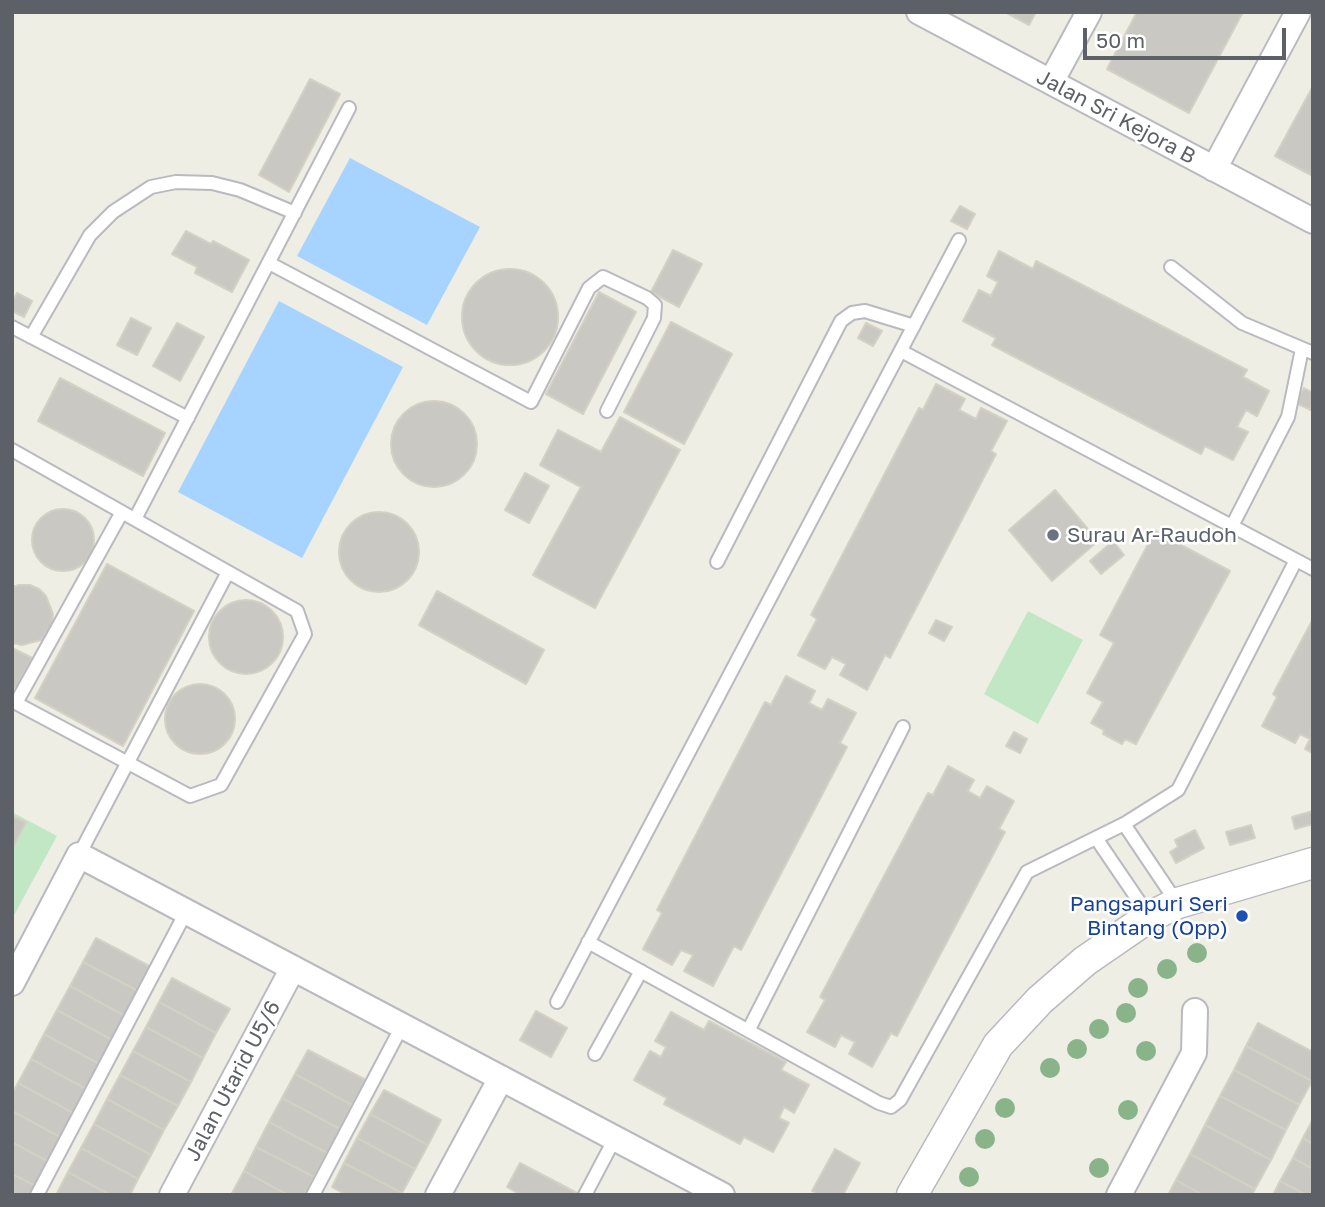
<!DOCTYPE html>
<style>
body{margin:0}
#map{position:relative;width:1325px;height:1207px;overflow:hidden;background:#efeee5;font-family:"Golos Text",sans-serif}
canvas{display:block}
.frame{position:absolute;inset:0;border:14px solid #5d6066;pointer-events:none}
.scale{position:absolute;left:1083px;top:28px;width:203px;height:32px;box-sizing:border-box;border:4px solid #5d6066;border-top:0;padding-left:9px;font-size:21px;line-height:24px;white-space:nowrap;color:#5d6066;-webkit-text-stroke:5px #fff;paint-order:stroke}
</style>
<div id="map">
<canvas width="1325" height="1207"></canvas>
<div class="frame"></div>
<div class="scale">50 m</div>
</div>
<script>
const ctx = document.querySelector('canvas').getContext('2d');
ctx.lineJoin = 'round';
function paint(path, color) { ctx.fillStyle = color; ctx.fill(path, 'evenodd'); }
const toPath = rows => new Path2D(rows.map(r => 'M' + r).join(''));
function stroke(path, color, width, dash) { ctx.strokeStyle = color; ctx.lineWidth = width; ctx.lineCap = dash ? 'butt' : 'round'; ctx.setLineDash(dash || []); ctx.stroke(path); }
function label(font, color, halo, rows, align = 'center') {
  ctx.font = font + ' "Golos Text",sans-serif'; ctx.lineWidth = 5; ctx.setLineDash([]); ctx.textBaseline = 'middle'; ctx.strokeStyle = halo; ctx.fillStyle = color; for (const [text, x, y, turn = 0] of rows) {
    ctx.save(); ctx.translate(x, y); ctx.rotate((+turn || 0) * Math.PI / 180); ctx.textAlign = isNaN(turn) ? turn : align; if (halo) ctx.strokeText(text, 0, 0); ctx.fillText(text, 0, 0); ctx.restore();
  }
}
const green = toPath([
 [1028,611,1083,640,1038,724,984,694],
 [12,812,57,836,12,919]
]);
const water = toPath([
 [350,158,480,227,427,325,297,256],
 [279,301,403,367,302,558,178,492]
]);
const building = toPath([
 [1005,12,1036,12,1029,25,1005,12],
 [1137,12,1243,12,1189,113,1107,69,1137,12],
 [310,79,340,94,289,192,259,175,310,79],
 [1313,86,1313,176,1275,156,1313,86],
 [960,206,975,214,967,229,951,221,960,206],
 [186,231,211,244,213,241,249,260,232,292,195,273,197,267,172,254,186,231],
 [673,250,702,264,679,307,651,292,673,250],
 [999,251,1033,269,1036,261,1247,370,1243,377,1269,391,1257,416,1246,410,1237,427,1248,432,1233,460,1205,446,1201,454,992,345,996,338,963,321,979,290,991,296,998,282,987,276,999,251],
 '462 317a48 48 0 1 1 96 0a48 48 0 1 1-96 0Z',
 [599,292,636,312,583,414,546,394,599,292],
 [17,293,32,301,24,317,12,311,12,302,17,293],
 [131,318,151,328,137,355,117,345,131,318],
 [671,322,732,354,684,444,624,412,671,322],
 [177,323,204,337,180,381,153,366,177,323],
 [866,323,882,331,873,346,858,338,866,323],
 [60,378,165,433,143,476,38,421,60,378],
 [936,384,965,399,959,410,976,419,981,408,1007,421,991,451,996,454,890,658,885,655,867,690,840,675,846,664,832,657,825,669,798,655,817,619,811,615,919,408,923,410,936,384],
 [1304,388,1313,393,1311,410,1296,403,1304,388],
 '391 444a43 43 0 1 1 86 0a43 43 0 1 1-86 0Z',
 [620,417,680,450,595,608,533,575,581,487,540,465,558,430,601,452,620,417],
 [525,473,549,486,529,523,505,510,525,473],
 [1055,490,1098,541,1052,581,1009,530,1055,490],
 '32 540a31 31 0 1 1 62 0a31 31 0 1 1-62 0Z',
 '339 552a40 40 0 1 1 80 0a40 40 0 1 1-80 0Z',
 [1155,531,1230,571,1136,744,1125,739,1122,744,1103,734,1104,730,1091,723,1103,702,1087,693,1114,643,1100,635,1155,531],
 [1113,541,1124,555,1101,574,1090,561,1113,541],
 [107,564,194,611,123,746,35,698,107,564],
 [19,585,30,585,39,589,46,596,53,614,52,624,41,640,22,645,12,643,12,587,19,585],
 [437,591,544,650,526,684,419,625,437,591],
 '209 637a37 37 0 1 1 74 0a37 37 0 1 1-74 0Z',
 [1313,619,1313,753,1305,749,1310,739,1300,734,1295,743,1262,726,1277,697,1273,694,1313,619],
 [936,620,952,627,944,641,929,633,936,620],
 [12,648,32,658,16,688,12,686,12,648],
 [786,676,815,691,809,703,822,710,828,699,856,713,840,743,847,747,741,950,734,946,713,986,684,971,693,955,681,950,672,965,643,949,662,913,657,910,765,702,771,705,786,676],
 '165 719a35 35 0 1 1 70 0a35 35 0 1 1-70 0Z',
 [1014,732,1027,739,1020,753,1006,746,1014,732],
 [948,766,974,780,968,791,980,798,987,786,1014,801,999,829,1005,832,897,1036,891,1033,872,1067,849,1054,855,1042,841,1035,835,1047,807,1032,825,1000,820,997,928,793,933,795,948,766],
 [1313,811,1313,824,1295,829,1292,817,1313,811],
 [12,816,26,822,12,849,12,816],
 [1251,825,1255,838,1230,845,1226,832,1251,825],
 [1195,830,1204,848,1176,863,1170,852,1178,847,1175,840,1195,830],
 [96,938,153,968,140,992,83,962,96,938],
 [83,962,140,992,127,1017,70,986,83,962],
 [172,978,230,1009,216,1033,159,1002,172,978],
 [70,986,127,1017,114,1041,57,1010,70,986],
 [159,1002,216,1033,203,1058,146,1027,159,1002],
 [57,1010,114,1041,101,1065,44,1034,57,1010],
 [536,1011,567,1028,551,1057,520,1040,536,1011],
 [671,1012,704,1030,709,1021,786,1062,781,1070,809,1085,794,1113,784,1107,779,1118,789,1123,773,1152,744,1137,740,1144,664,1104,667,1098,634,1080,650,1051,661,1057,666,1047,655,1041,671,1012],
 [1258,1023,1313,1052,1312,1081,1246,1046,1258,1023],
 [146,1027,203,1058,191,1082,133,1051,146,1027],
 [44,1034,101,1065,88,1090,31,1059,44,1034],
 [1246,1046,1312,1081,1299,1105,1234,1070,1246,1046],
 [308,1050,366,1080,352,1105,295,1074,308,1050],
 [133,1051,191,1082,178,1106,120,1075,133,1051],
 [31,1059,88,1090,75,1114,18,1083,31,1059],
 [1234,1070,1299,1105,1286,1130,1220,1096,1234,1070],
 [295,1074,352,1105,340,1129,282,1098,295,1074],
 [120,1075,178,1106,164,1130,107,1099,120,1075],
 [18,1083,75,1114,62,1138,12,1111,12,1094,18,1083],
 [384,1090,441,1120,428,1145,370,1114,384,1090],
 [1220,1096,1286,1130,1271,1160,1205,1125,1220,1096],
 [282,1098,340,1129,327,1153,269,1122,282,1098],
 [107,1099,164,1130,151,1155,94,1124,107,1099],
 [12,1111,62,1138,49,1162,12,1142,12,1111],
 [370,1114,428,1145,415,1169,357,1138,370,1114],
 [1313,1119,1313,1144,1303,1138,1313,1119],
 [269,1122,327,1153,314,1177,256,1147,269,1122],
 [94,1124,151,1155,138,1179,81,1148,94,1124],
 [1205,1125,1271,1160,1255,1189,1190,1154,1205,1125],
 [357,1138,415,1169,402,1193,344,1163,357,1138],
 [1303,1138,1313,1144,1313,1169,1293,1158,1303,1138],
 [12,1142,49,1162,36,1186,12,1174,12,1142],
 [256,1147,314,1177,304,1195,288,1195,244,1171,256,1147],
 [81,1148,138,1179,130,1195,110,1195,68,1172,81,1148],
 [835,1149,860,1163,843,1195,819,1195,812,1191,835,1149],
 [1190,1154,1255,1189,1252,1195,1203,1195,1176,1180,1190,1154],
 [1293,1158,1313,1169,1313,1195,1306,1195,1280,1181,1293,1158],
 [344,1163,402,1193,401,1195,346,1195,332,1187,344,1163],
 [520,1163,577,1193,577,1195,521,1195,507,1187,520,1163],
 [244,1171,288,1195,231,1195,244,1171],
 [68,1172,110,1195,56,1195,68,1172],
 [12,1174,36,1186,32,1195,12,1195,12,1174],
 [1176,1180,1203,1195,1168,1195,1176,1180],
 [1280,1181,1306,1195,1273,1195,1280,1181]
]);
const service = toPath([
 [269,263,531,402,589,288,603,277,647,298,655,305,654,318,607,411],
 [1171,267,1242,323,1313,353],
 [12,327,188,418],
 [31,337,90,235,113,212,151,187,176,182,212,183,240,190,295,213],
 [901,351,1313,569],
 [12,450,297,611,305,634,221,785,190,796,12,701],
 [135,519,349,108],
 [1232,526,1288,417,1302,349],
 [717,562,841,321,852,313,865,311,914,326],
 [16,703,122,512],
 [1124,824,1177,903],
 [1096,838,1149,916],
 [79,855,228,572],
 [588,942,879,1103,891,1107,900,1100,1027,872,1124,824,1178,790,1296,560],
 [557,1002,959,240],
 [749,1029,903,727],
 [595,1054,641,971],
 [37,1195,186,912],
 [313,1195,402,1026],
 [585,1195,615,1138]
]);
const minor = toPath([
 [919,12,1313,221],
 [1051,82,1089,12],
 [1214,169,1298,12],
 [12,983,79,855,722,1195],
 [172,1195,293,968],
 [438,1195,501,1078],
 [1119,1195,1194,1053,1195,1011]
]);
const tertiary = toPath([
 [912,1195,998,1045,1040,1000,1085,961,1149,917,1178,903,1313,863]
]);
const trees = [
 [1197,953],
 [1167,969],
 [1138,988],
 [1126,1013],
 [1099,1029],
 [1077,1049],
 [1146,1051],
 [1050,1068],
 [1005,1108],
 [1128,1110],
 [985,1139],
 [1099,1168],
 [969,1177]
];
const markers = [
 [1053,535,7,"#6b7280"],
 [1242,916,7,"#1a4fb4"]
];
const streetNames = [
 ["Jalan Sri Kejora B",1116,117,28],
 ["Jalan Utarid U5/6",233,1081,-62]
];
const worshipNames = [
 ["Surau Ar-Raudoh",1067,535]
];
const transitNames = [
 ["Pangsapuri Seri",1228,904],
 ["Bintang (Opp)",1228,928]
];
paint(green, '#c2e7c4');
paint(water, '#a6d3ff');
paint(building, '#cac8c3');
stroke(building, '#d4d0c4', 2);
stroke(service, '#b8babf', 16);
stroke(minor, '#b8babf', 28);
stroke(tertiary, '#b8babf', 33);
stroke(service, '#fff', 12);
stroke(minor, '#fff', 24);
stroke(tertiary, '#fff', 30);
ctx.fillStyle = '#89b489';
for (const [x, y] of trees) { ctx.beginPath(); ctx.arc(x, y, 10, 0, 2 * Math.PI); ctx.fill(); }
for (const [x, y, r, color] of markers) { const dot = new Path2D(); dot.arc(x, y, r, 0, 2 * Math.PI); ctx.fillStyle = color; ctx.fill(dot); stroke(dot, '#fff', 2.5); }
label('21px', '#5d6066', '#fff', streetNames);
label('21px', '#5b616d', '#fff', worshipNames, 'left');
label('21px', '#164399', '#fff', transitNames, 'right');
</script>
